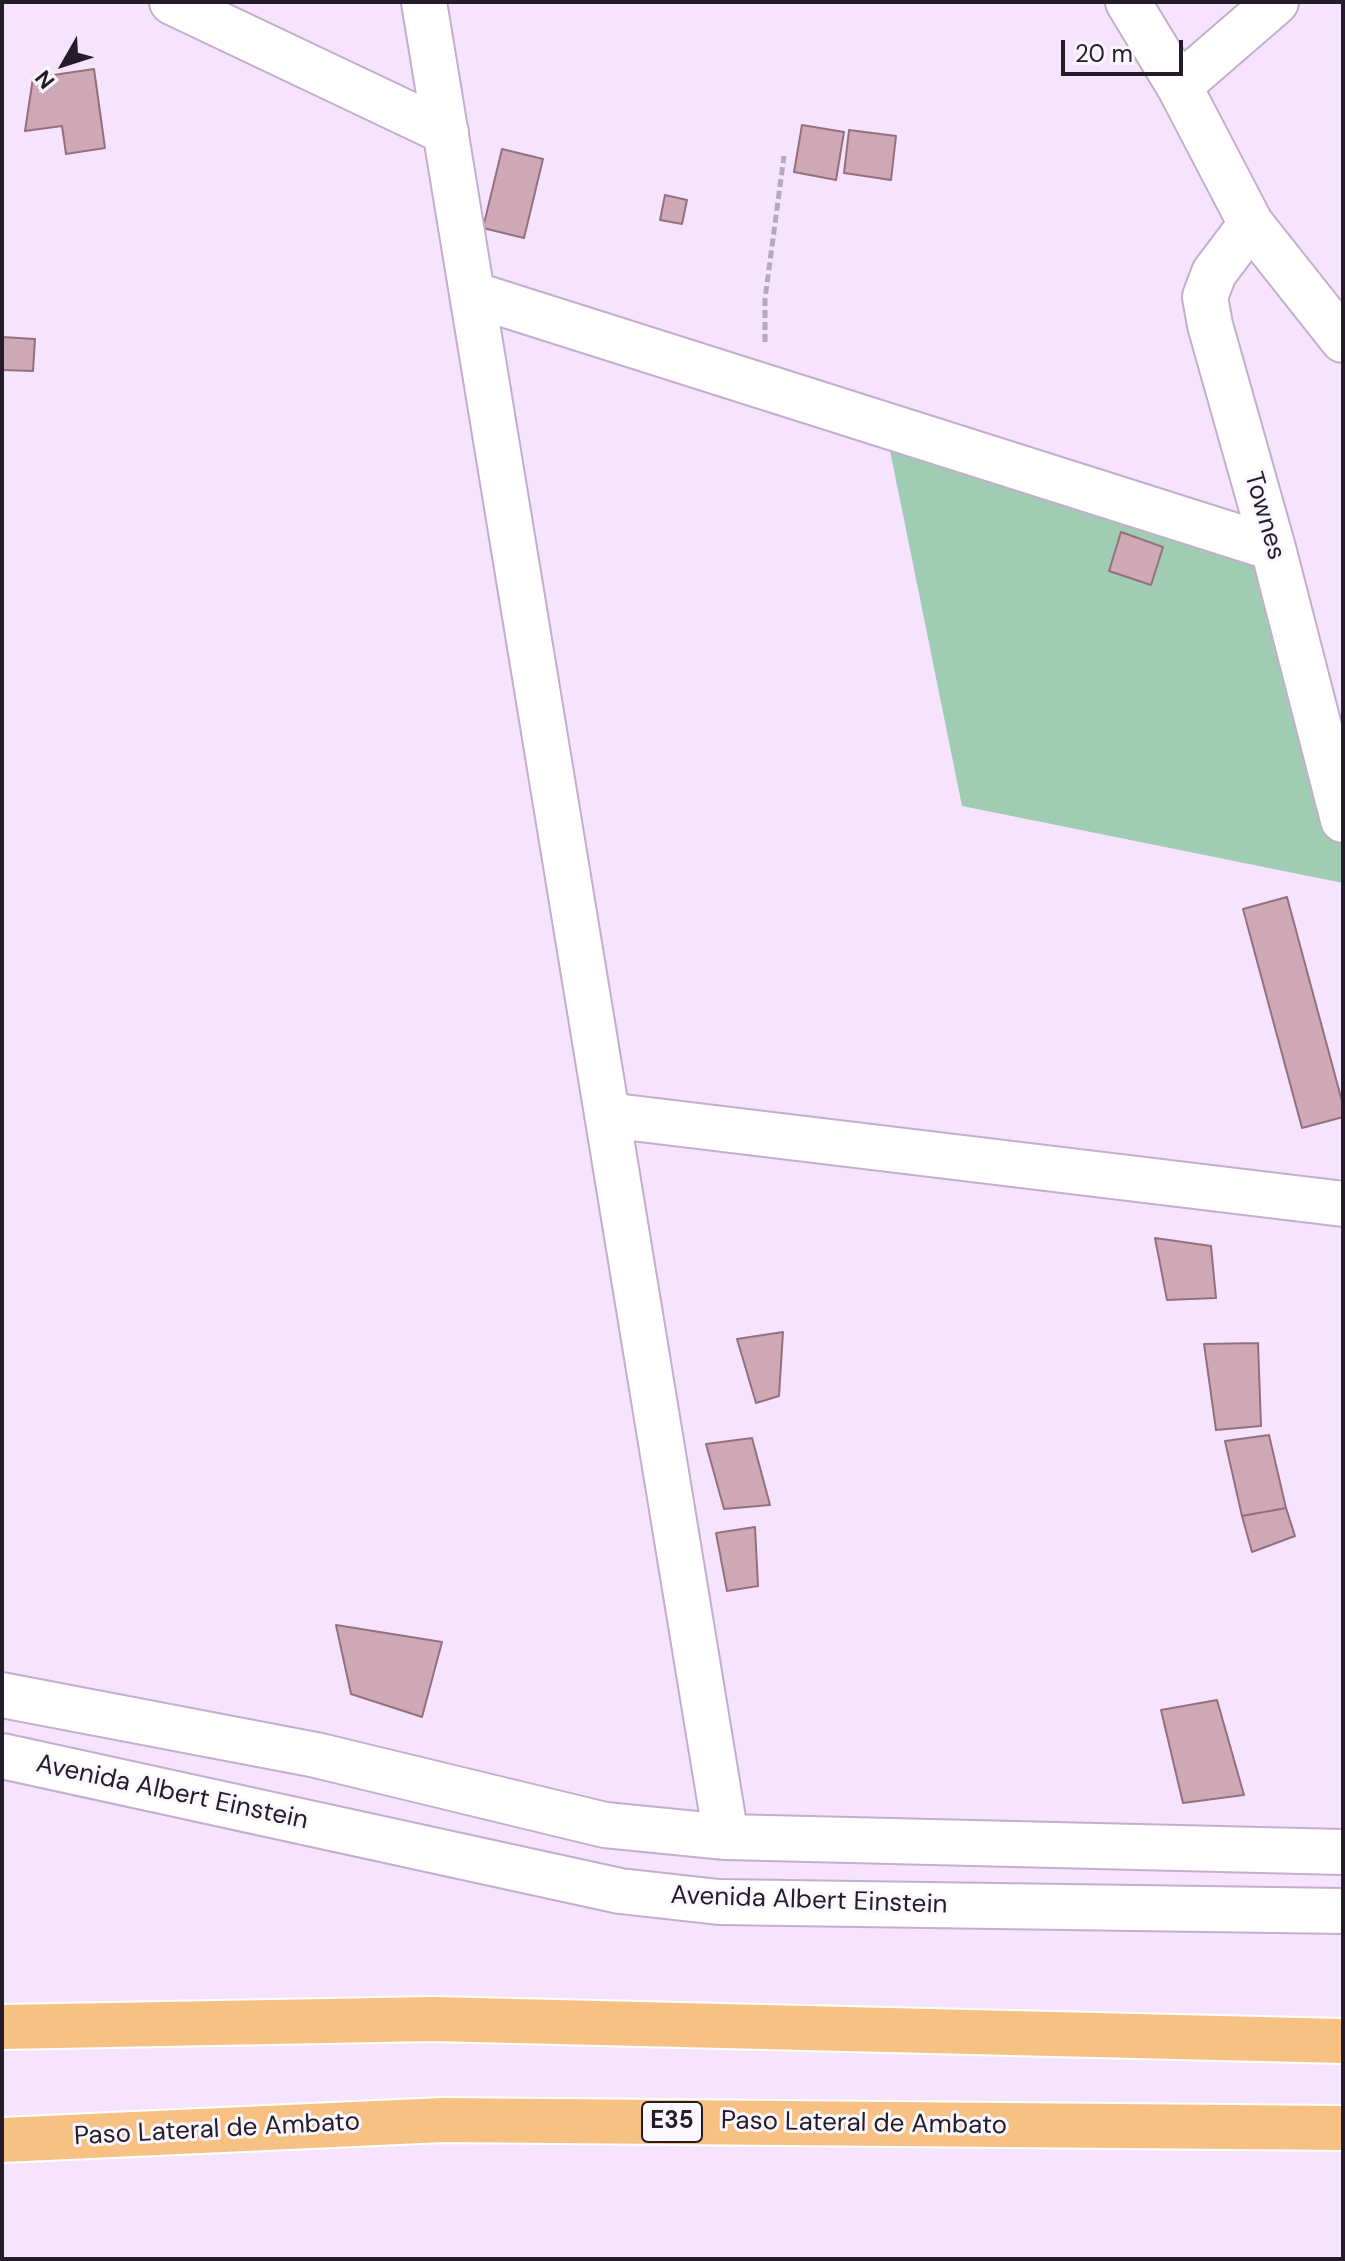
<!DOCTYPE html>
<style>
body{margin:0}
#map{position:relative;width:1345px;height:2261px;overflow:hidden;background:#f6e4fe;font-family:"DM Sans",sans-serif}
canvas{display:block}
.frame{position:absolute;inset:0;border:4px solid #241c28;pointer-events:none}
.north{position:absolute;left:24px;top:24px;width:80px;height:80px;-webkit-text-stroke:6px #fbf7fe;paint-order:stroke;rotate:231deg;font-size:22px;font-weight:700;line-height:32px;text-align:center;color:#241c28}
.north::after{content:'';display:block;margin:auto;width:28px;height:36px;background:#241c28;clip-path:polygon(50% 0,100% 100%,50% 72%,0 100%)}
.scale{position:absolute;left:1061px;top:40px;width:122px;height:36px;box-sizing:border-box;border:4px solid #241c28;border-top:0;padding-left:10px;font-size:24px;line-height:28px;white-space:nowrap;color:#241c28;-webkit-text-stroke:6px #fbf7fe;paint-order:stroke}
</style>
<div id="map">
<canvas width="1345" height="2261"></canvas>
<div class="frame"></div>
<div class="north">N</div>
<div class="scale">20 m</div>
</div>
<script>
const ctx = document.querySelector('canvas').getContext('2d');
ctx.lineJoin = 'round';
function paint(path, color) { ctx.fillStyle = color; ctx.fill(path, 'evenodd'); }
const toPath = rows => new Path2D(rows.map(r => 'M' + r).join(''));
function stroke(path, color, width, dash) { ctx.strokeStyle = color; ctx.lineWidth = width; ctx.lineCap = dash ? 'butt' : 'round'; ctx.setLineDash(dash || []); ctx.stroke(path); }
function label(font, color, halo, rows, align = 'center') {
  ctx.font = font + ' "DM Sans",sans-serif'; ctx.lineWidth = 6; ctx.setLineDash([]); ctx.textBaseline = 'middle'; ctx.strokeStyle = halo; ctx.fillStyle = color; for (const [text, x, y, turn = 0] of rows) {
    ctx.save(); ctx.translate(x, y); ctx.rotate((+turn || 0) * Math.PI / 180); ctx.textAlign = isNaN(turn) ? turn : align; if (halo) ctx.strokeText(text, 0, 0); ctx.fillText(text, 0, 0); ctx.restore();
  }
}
const green = toPath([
 [885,426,1273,548,1343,820,1343,883,962,806]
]);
const building = toPath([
 [94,69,105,148,66,154,62,126,25,131,33,78,94,69],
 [802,125,844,132,836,180,794,172,802,125],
 [849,130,896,136,891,180,844,173,849,130],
 [502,149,543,159,524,238,483,228,502,149],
 [665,195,687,200,682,224,660,220,665,195],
 [2,337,35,339,33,371,2,370,2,337],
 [1121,532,1163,547,1151,585,1109,571,1121,532],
 [1287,897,1343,1105,1343,1117,1302,1128,1243,909,1287,897],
 [1155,1238,1211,1246,1216,1298,1167,1300,1155,1238],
 [783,1332,779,1396,756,1403,737,1339,783,1332],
 [1258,1343,1261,1426,1216,1430,1204,1344,1258,1343],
 [1269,1435,1286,1508,1242,1516,1225,1441,1269,1435],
 [752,1438,770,1505,724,1509,706,1444,752,1438],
 [1286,1508,1295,1536,1252,1552,1242,1516,1286,1508],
 [755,1527,758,1586,727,1591,716,1533,755,1527],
 [336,1625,442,1642,422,1717,351,1694,336,1625],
 [1217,1700,1244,1795,1183,1803,1161,1710,1217,1700]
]);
const path = toPath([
 [765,342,765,299,784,156]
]);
const minor = toPath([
 [172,2,446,132],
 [424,2,726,1837],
 [1128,2,1179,86,1251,224,1343,340],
 [1179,86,1276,2],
 [1251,224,1214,273,1205,297,1210,325,1273,548,1343,820],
 [472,294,1273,548],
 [607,1115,1343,1204],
 [2,1695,316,1755,605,1825,726,1837,1343,1852],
 [2,1756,620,1891,719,1902,1343,1911]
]);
const highway = toPath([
 [2,2027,433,2019,1343,2041],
 [2,2140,443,2120,1343,2128]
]);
const shields = [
 [672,2122,60]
];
const shieldNames = [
 ["E35",672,2122]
];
const streetNames = [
 ["Townes",1264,516,74],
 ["Avenida Albert Einstein",172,1793,12],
 ["Avenida Albert Einstein",809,1901,2],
 ["Paso Lateral de Ambato",864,2124,1],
 ["Paso Lateral de Ambato",217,2130,-3]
];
paint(green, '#a0ccb3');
paint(building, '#cea8b5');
stroke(building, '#94707d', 2);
stroke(minor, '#c3aecc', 48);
stroke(highway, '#fff', 48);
stroke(path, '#b7a8be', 5, [8, 4]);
stroke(minor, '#fff', 44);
stroke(highway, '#f7c183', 44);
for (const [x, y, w] of shields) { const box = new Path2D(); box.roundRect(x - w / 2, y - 20, w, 40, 6); ctx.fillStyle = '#fbf7fe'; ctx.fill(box); stroke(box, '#241c28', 2); }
label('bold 24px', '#241c28', null, shieldNames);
label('26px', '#241c28', '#fbf7fe', streetNames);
</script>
